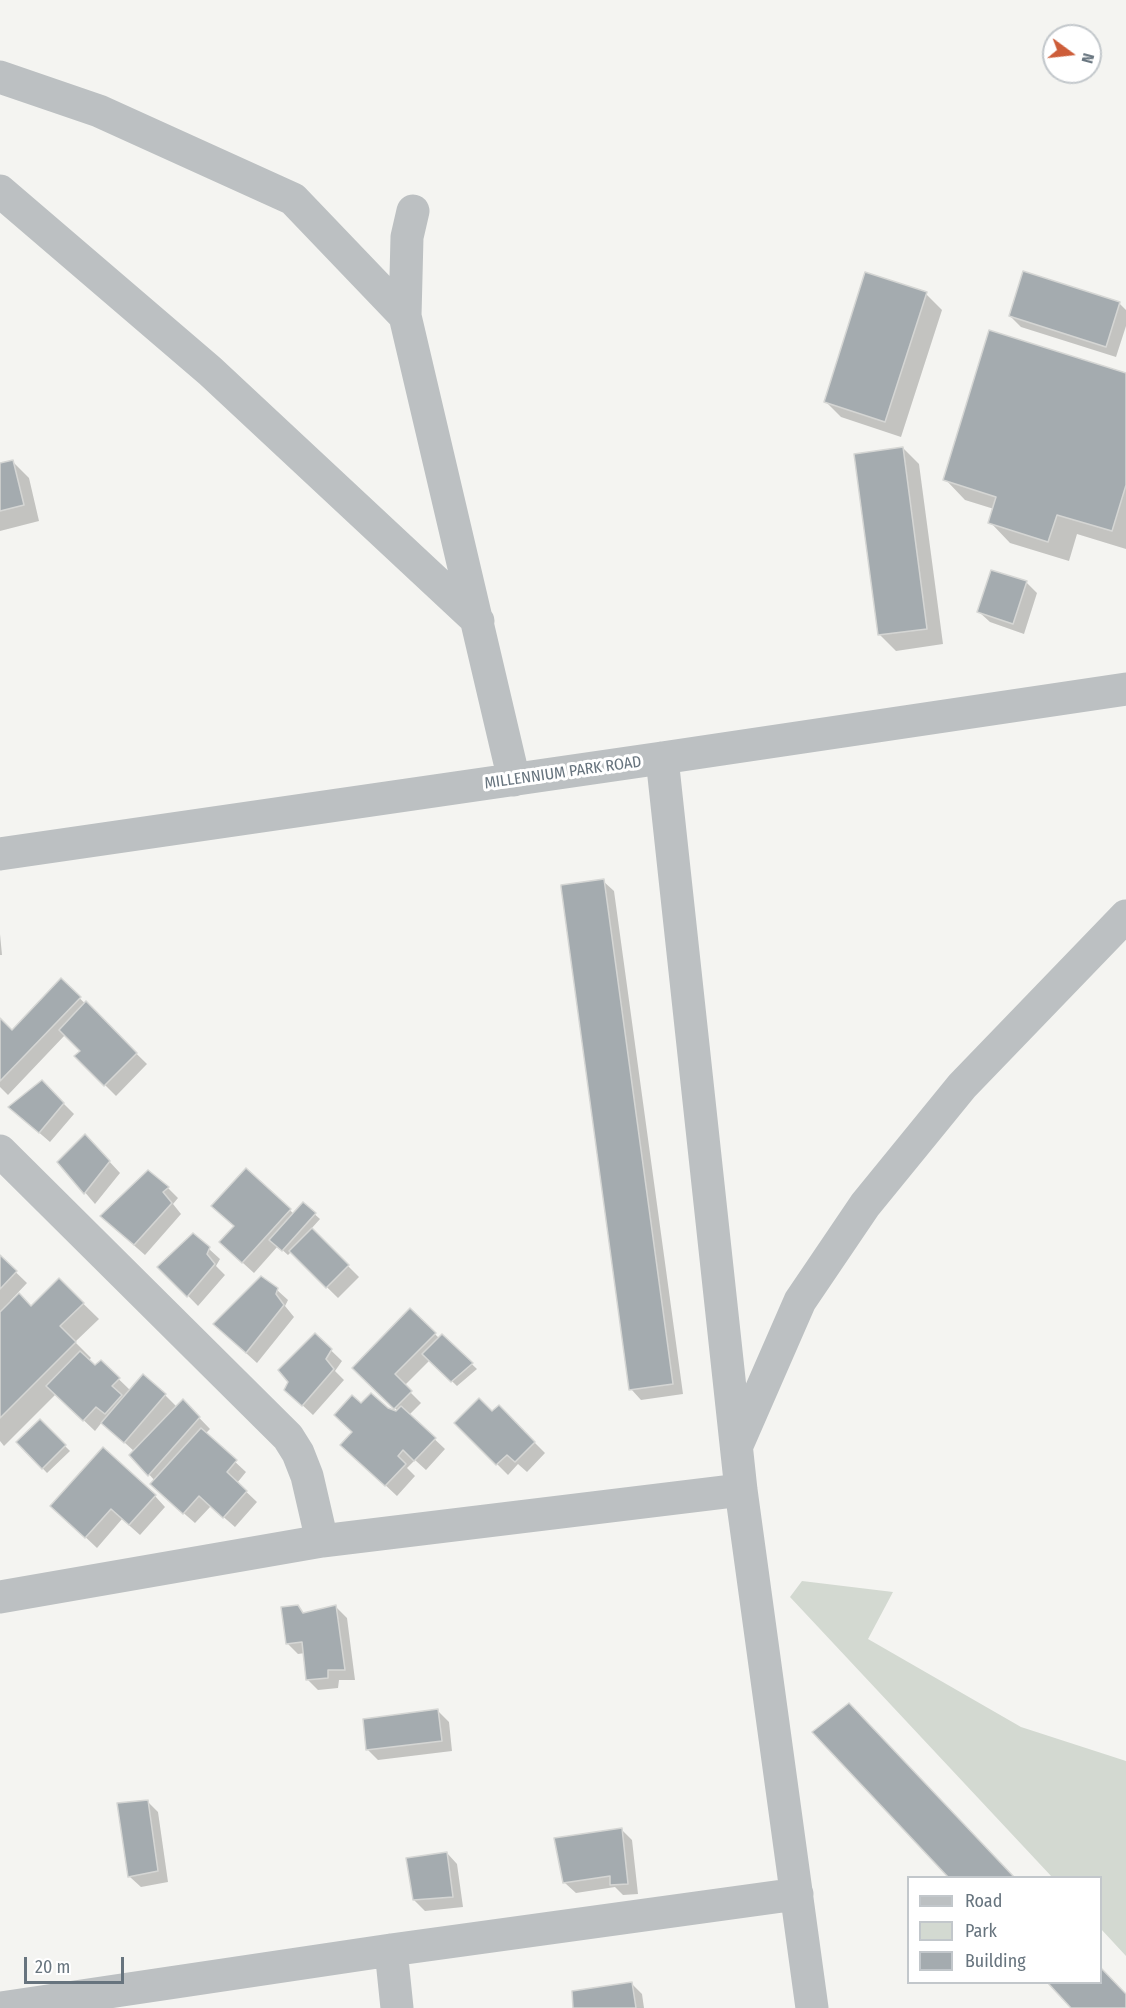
<!DOCTYPE html>
<style>
body{margin:0}
#map{position:relative;width:1126px;height:2008px;overflow:hidden;background:#f4f4f1;font-family:"Fira Sans Condensed",sans-serif}
canvas{display:block}
.legend{position:absolute;left:907px;top:1876px;width:195px;height:108px;box-sizing:border-box;background:#fff;border:2px solid #c2c7cb;margin:0;padding:8px 10px;list-style:none;font-size:18px;color:#67747e}
.legend li{display:flex;align-items:center;gap:12px;height:30px}
.legend b{width:30px;border:2px solid #c2c7cb}
.north{position:absolute;left:1042px;top:24px;width:60px;height:60px;box-sizing:border-box;background:#fff;border:2px solid #c2c7cb;border-radius:50%;rotate:105deg;font-size:16px;font-weight:700;line-height:24px;text-align:center;color:#67747e}
.north::after{content:'';display:block;margin:auto;width:21px;height:27px;background:#cd5d39;clip-path:polygon(50% 0,100% 100%,50% 72%,0 100%)}
.scale{position:absolute;left:24px;top:1957px;width:100px;height:27px;box-sizing:border-box;border:3px solid #67747e;border-top:0;padding-left:8px;font-size:18px;line-height:21px;white-space:nowrap;color:#67747e;-webkit-text-stroke:4px #fff;paint-order:stroke}
</style>
<div id="map">
<canvas width="1126" height="2008"></canvas>
<ul class="legend">
<li><b style="height:8px;background:#bcc0c2"></b>Road</li>
<li><b style="height:16px;background:#d3d9d1"></b>Park</li>
<li><b style="height:16px;background:#a4abaf"></b>Building</li>
</ul>
<div class="north">N</div>
<div class="scale">20 m</div>
</div>
<script>
const ctx = document.querySelector('canvas').getContext('2d');
ctx.lineJoin = 'round';
function paint(path, color) { ctx.fillStyle = color; ctx.fill(path, 'evenodd'); }
const toPath = rows => new Path2D(rows.map(r => 'M' + r).join(''));
function stroke(path, color, width, dash) { ctx.strokeStyle = color; ctx.lineWidth = width; ctx.lineCap = dash ? 'butt' : 'round'; ctx.setLineDash(dash || []); ctx.stroke(path); }
function label(font, color, halo, rows, align = 'center') {
  ctx.font = font + ' "Fira Sans Condensed",sans-serif'; ctx.lineWidth = 6; ctx.setLineDash([]); ctx.textBaseline = 'middle'; ctx.strokeStyle = halo; ctx.fillStyle = color; for (const [text, x, y, turn = 0] of rows) {
    ctx.save(); ctx.translate(x, y); ctx.rotate((+turn || 0) * Math.PI / 180); ctx.textAlign = isNaN(turn) ? turn : align; if (halo) ctx.strokeText(text, 0, 0); ctx.fillText(text, 0, 0); ctx.restore();
  }
}
const green = toPath([
 [802,1581,893,1592,868,1639,1021,1727,1126,1761,1126,1956,1101,1929,1100,1878,1052,1877,790,1597]
]);
const shadow = toPath([
 [926,294,942,310,901,437,841,417,825,401],
 [1119,303,1126,310,1126,326,1116,357,1021,327,1010,316],
 [1126,374,1126,549,1077,534,1069,561,1010,543,990,522,994,509,965,500,945,479],
 [903,448,919,464,943,644,896,651,880,635],
 [13,462,29,478,39,521,0,531,0,465],
 [1026,582,1037,593,1024,634,990,622,979,612],
 [603,881,614,891,683,1394,641,1400,631,1389],
 [0,934,2,955,0,955],
 [61,980,147,1064,116,1096,76,1056,82,1051,65,1035,8,1095,0,1087,0,1020,12,1032],
 [42,1082,74,1114,50,1142,21,1117],
 [96,1147,120,1173,95,1204,59,1162],
 [246,1170,294,1214,303,1204,320,1219,311,1229,359,1277,338,1298,291,1252,288,1255,278,1246,254,1273,232,1253],
 [168,1188,178,1198,173,1204,181,1214,145,1255,113,1227],
 [209,1249,220,1259,216,1266,225,1275,198,1306,160,1267],
 [0,1257,27,1283,10,1301,12,1303,31,1308,59,1280,99,1319,75,1342,91,1358,88,1361,95,1367,101,1362,131,1391,165,1395,177,1407,183,1401,210,1429,205,1434,246,1472,237,1483,257,1502,235,1527,211,1506,195,1523,163,1495,155,1481,132,1455,135,1452,102,1422,95,1431,56,1394,4,1446,0,1441],
 [277,1290,288,1300,285,1306,294,1317,257,1363,225,1334],
 [410,1310,440,1339,442,1336,477,1369,457,1386,430,1360,404,1386,421,1403,409,1415,445,1449,426,1470,415,1460,407,1468,415,1476,397,1496,353,1455,354,1432,361,1405,401,1414,354,1368],
 [315,1335,342,1361,335,1371,344,1380,313,1415,286,1390],
 [499,1407,545,1453,527,1472,518,1464,508,1475,456,1423,493,1413],
 [40,1421,70,1451,47,1473,18,1442],
 [155,1496,165,1507,140,1535,122,1519,97,1548,63,1516],
 [297,1607,305,1615,336,1607,347,1618,355,1680,339,1680,338,1688,318,1690,307,1679,305,1653,298,1654,288,1644],
 [438,1711,449,1722,452,1751,378,1760,368,1750],
 [147,1801,158,1812,168,1882,141,1887,130,1877,119,1804],
 [621,1829,632,1840,638,1894,623,1895,615,1887,576,1893,565,1883],
 [447,1853,457,1864,463,1907,425,1911,414,1900],
 [632,1984,642,1994,644,2008,574,2008]
]);
const building = toPath([
 [1023,271,1120,302,1106,347,1009,316,1023,271],
 [865,272,927,292,885,422,824,402,865,272],
 [989,330,1126,373,1126,485,1112,531,1057,515,1048,542,988,523,996,497,943,480,989,330],
 [903,447,927,629,878,635,854,454,903,447],
 [13,460,24,505,0,511,0,463,13,460],
 [991,570,1027,581,1013,624,977,612,991,570],
 [604,879,673,1384,629,1390,561,887,561,885,604,879],
 [61,978,81,997,0,1081,0,1018,12,1030,61,978],
 [86,1001,137,1053,104,1086,74,1056,80,1051,59,1030,86,1001],
 [42,1080,64,1103,39,1133,8,1107,42,1080],
 [85,1134,110,1161,84,1194,57,1162,85,1134],
 [246,1168,291,1209,242,1263,219,1242,234,1226,211,1206,246,1168],
 [148,1170,169,1187,163,1192,172,1203,134,1245,100,1216,148,1170],
 [303,1202,316,1213,282,1251,269,1240,303,1202],
 [312,1228,349,1265,326,1288,289,1251,312,1228],
 [193,1233,210,1247,207,1254,215,1264,187,1297,157,1267,193,1233],
 [0,1255,17,1271,0,1289,0,1255],
 [261,1276,278,1288,276,1294,284,1305,246,1353,213,1324,261,1276],
 [59,1278,84,1303,60,1326,76,1342,0,1418,0,1312,19,1293,31,1306,59,1278],
 [410,1308,436,1333,395,1374,412,1391,394,1409,352,1368,410,1308],
 [315,1333,332,1349,326,1359,334,1369,302,1406,284,1390,288,1382,278,1370,315,1333],
 [442,1334,473,1363,451,1382,422,1354,442,1334],
 [80,1351,95,1365,101,1360,120,1378,112,1386,122,1395,105,1414,96,1407,83,1421,46,1386,80,1351],
 [143,1374,166,1394,124,1443,101,1423,143,1374],
 [371,1393,388,1408,396,1411,401,1406,436,1438,414,1461,403,1450,398,1456,406,1464,385,1486,340,1445,352,1432,334,1415,352,1395,361,1403,371,1393],
 [479,1398,492,1411,499,1405,535,1442,515,1462,507,1455,496,1465,454,1423,479,1398],
 [183,1399,200,1417,148,1476,129,1455,183,1399],
 [40,1419,66,1445,42,1469,16,1442,40,1419],
 [201,1428,237,1460,227,1472,247,1491,223,1518,199,1496,183,1514,150,1484,201,1428],
 [103,1447,156,1495,129,1525,111,1509,85,1538,50,1506,103,1447],
 [298,1605,303,1613,336,1605,345,1670,328,1670,328,1678,306,1680,302,1642,286,1644,281,1607,298,1605],
 [849,1703,1015,1878,949,1878,812,1732,849,1703],
 [438,1709,442,1741,366,1750,363,1719,438,1709],
 [148,1800,158,1871,128,1877,117,1803,148,1800],
 [622,1828,628,1884,610,1885,610,1876,563,1883,554,1838,622,1828],
 [447,1852,453,1897,413,1900,406,1858,447,1852],
 [1100,1967,1126,1994,1126,2008,1071,2008,1047,1982,1100,1982,1100,1967],
 [632,1982,636,2008,573,2008,572,1991,632,1982]
]);
const minor = toPath([
 [0,77,99,111,293,199,405,316],
 [0,191,210,371,478,621],
 [413,211,407,237,405,316,514,780],
 [662,758,741,1490,812,2008],
 [0,854,662,758,1126,689],
 [0,1151,288,1437,298,1453,307,1476,322,1541],
 [738,1443,800,1301,865,1205,962,1086,1126,916],
 [0,1597,322,1541,741,1490],
 [391,1950,397,2008],
 [1,2008,391,1950,797,1894]
]);
const streetNames = [
 ["MILLENNIUM PARK ROAD",563,773,-8]
];
paint(green, '#d3d9d1');
paint(shadow, '#0003');
paint(building, '#a4abaf');
stroke(building, '#d5d6d4', 1.5);
stroke(minor, '#bcc0c2', 33);
label('16px', '#67747e', '#fff', streetNames);
</script>
